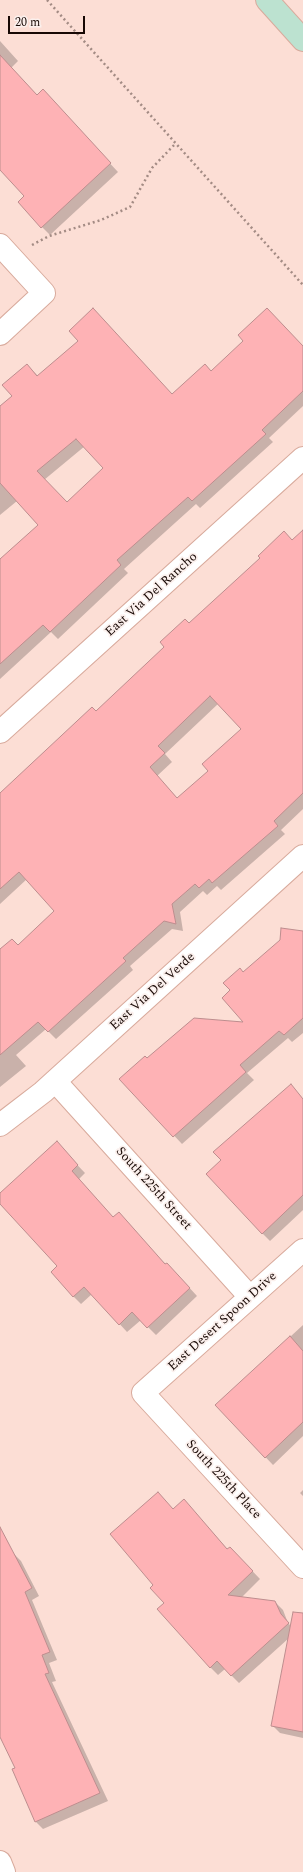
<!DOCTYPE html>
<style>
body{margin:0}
#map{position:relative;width:303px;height:1872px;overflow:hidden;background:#fcded5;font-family:Spectral,serif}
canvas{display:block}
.scale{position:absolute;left:8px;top:16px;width:77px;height:18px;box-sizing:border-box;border:2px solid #170804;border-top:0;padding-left:5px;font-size:12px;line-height:14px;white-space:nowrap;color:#170804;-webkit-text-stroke:3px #fbf0ed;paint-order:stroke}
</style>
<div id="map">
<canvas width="303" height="1872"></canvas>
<div class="scale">20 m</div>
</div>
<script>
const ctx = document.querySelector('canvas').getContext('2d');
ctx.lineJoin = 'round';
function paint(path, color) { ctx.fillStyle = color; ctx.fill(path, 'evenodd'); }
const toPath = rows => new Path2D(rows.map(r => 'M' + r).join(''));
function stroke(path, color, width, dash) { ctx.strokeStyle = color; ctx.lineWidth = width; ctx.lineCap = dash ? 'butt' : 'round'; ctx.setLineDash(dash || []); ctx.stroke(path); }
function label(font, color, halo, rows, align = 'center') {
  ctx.font = font + ' Spectral,serif'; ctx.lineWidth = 3.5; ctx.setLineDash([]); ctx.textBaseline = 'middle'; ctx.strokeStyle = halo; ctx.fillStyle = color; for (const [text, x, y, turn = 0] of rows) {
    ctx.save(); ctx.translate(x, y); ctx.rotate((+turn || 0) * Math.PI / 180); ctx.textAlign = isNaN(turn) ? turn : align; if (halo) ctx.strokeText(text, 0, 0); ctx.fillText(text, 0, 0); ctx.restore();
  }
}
const shadow = toPath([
 [0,41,18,61,11,68,37,96,50,99,118,172,50,235,42,227,26,196,0,168],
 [303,347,303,406,269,438,273,442,200,508,196,504,124,569,128,573,58,639,51,632,0,679,0,561,39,525,17,501,0,515,0,408,13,396,27,365,38,376,173,395,211,372],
 [85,446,104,468,67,503,44,480],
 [303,532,303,809,281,830,285,834,221,890,217,886,207,895,203,891,180,912,183,931,172,929,130,966,133,970,56,1039,46,1029,16,1055,26,1066,0,1087,0,951,18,947,55,911,27,879,0,904,0,795,96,712,189,624],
 [219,703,243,729,209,771,178,799,157,776,172,762,165,754],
 [303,932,303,1033,292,1042,288,1038,247,1073,254,1080,182,1144,121,1079,148,1060,246,1023,232,990,244,973],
 [298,1094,303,1099,303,1210,270,1241,262,1233,222,1160],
 [64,1151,85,1173,79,1179,113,1218,175,1272,197,1296,156,1335,141,1320,127,1332,92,1294,81,1304,73,1296,59,1266,0,1202,0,1195],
 [303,1325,303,1436,273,1465,216,1405],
 [303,1490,303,1496,300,1493],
 [184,1500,228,1550,238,1556,260,1579,241,1598,275,1602,283,1610,288,1623,303,1639,303,1738,280,1733,272,1725,289,1638,239,1683,225,1669,218,1675,210,1667,155,1585,173,1510],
 [13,1553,21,1561,39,1596,32,1600,57,1660,49,1663,56,1681,52,1682,108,1801,43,1829,35,1821,16,1768,0,1734,0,1560]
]);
const building = toPath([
 [0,55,37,95,43,89,111,163,41,228,18,202,24,196,0,170,0,55],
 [93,308,172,394,205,364,211,371,243,341,238,335,267,308,303,346,303,391,262,430,266,434,192,501,188,497,117,560,121,565,50,632,43,625,0,664,0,559,38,525,0,483,0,406,12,396,2,385,27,364,37,376,78,341,69,331,93,308],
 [76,439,103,468,67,502,37,471,76,439],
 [303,530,303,793,274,821,278,826,212,883,209,879,199,888,195,884,172,904,176,924,164,921,123,958,126,961,48,1032,38,1022,0,1055,0,949,12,939,18,945,54,911,19,872,0,889,0,793,92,707,96,711,164,647,160,642,185,619,189,623,260,558,258,556,284,531,292,540,303,530],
 [210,696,241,729,202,764,208,771,177,798,150,767,165,753,158,746,210,696],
 [281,928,303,931,303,1018,284,1035,279,1031,240,1065,246,1072,173,1137,119,1079,145,1056,147,1058,194,1018,243,1022,222,998,230,990,223,983,240,968,243,972,280,940,281,928],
 [291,1084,303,1099,303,1195,262,1234,206,1174,221,1160,213,1152,291,1084],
 [57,1141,78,1165,72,1171,113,1217,119,1212,165,1264,167,1263,190,1288,147,1328,132,1312,119,1325,84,1287,73,1297,51,1272,57,1266,0,1204,0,1193,57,1141],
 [290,1336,303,1351,303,1422,265,1458,215,1405,290,1336],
 [158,1492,173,1509,184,1499,227,1549,230,1547,253,1571,228,1595,275,1601,281,1614,289,1623,231,1676,217,1661,210,1668,157,1609,164,1603,150,1588,153,1585,110,1534,158,1492],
 [0,1527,32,1588,25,1592,50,1652,42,1655,49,1673,45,1674,100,1793,35,1822,12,1769,15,1768,0,1737,0,1527],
 [293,1612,303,1613,303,1732,271,1726,293,1612]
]);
const path = toPath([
 [47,0,303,285],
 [32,245,49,236,101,220,130,207,152,168,176,143]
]);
const street = toPath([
 [0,245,44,293,0,334],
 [0,732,303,458],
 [55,1081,250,1297],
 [0,1125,43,1092,303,856],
 [303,1250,143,1393,303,1567],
 [0,1862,4,1872]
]);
const secondary = toPath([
 [267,0,303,40]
]);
const streetNames = [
 ["East Via Del Rancho",152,595,-42],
 ["East Via Del Verde",153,992,-42],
 ["South 225th Street",153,1189,48],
 ["East Desert Spoon Drive",223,1322,-42],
 ["South 225th Place",223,1480,47]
];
paint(shadow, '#0003');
paint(building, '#feb2b5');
stroke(building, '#bd8d8e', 1);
stroke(street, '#d8aa9c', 24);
stroke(secondary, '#d8aa9c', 24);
stroke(path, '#a38b84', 2.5, [2, 3]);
stroke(street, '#fff', 22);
stroke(secondary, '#bce2d0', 22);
label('13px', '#170804', '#fbf0ed', streetNames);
</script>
